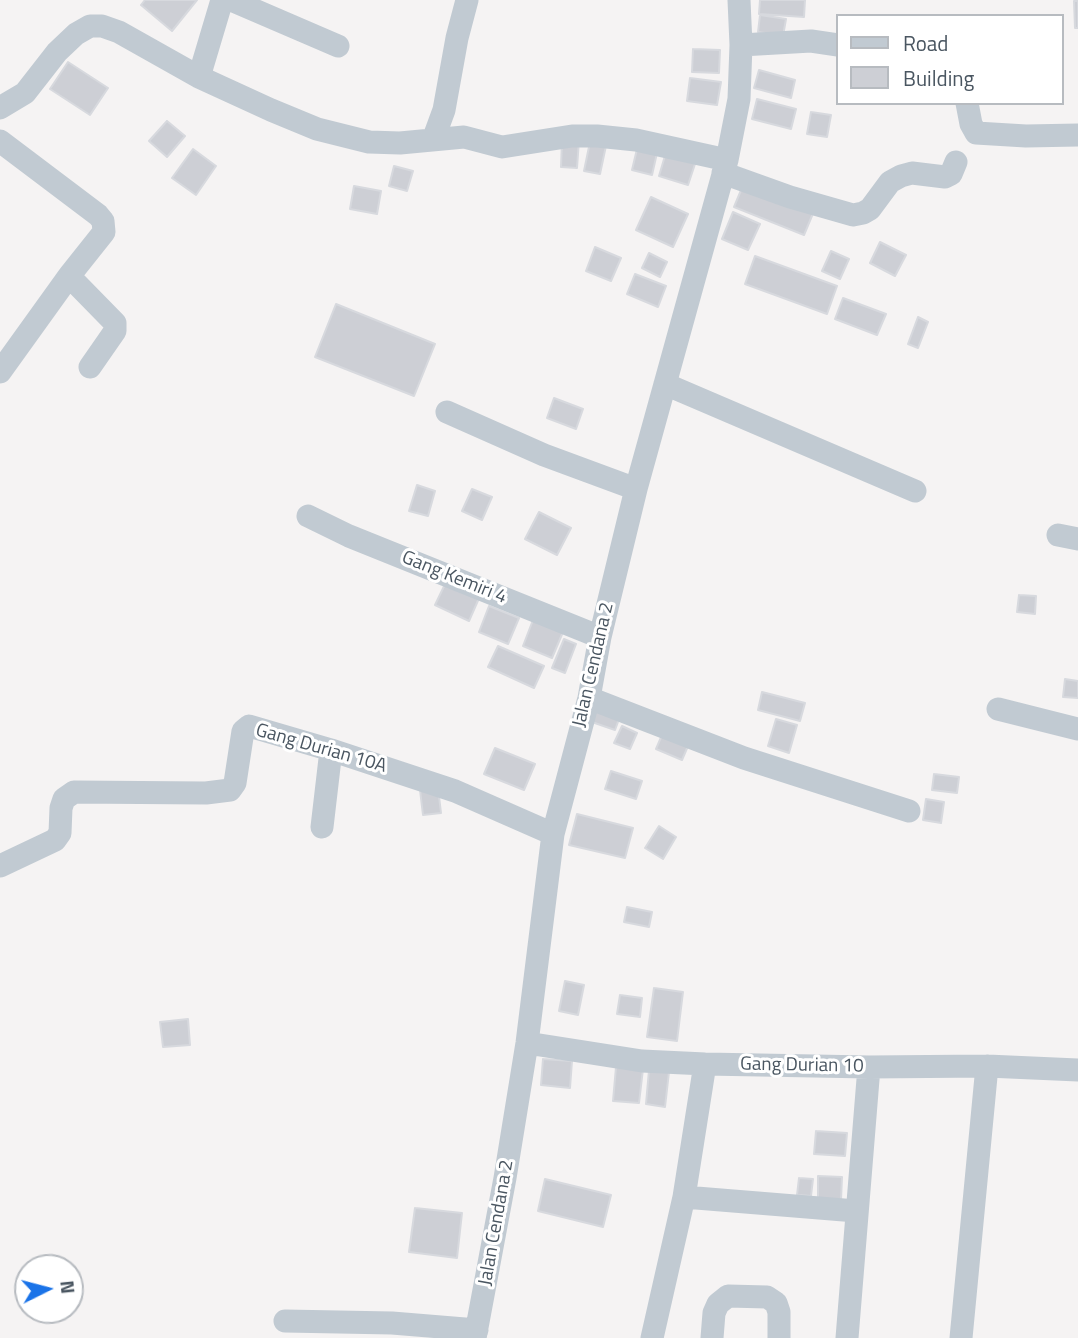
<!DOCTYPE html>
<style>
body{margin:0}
#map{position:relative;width:1078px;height:1338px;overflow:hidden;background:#f5f3f3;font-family:"Titillium Web",sans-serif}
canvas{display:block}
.legend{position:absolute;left:836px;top:14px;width:228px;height:91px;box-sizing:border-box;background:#fff;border:2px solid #b7bbc0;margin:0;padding:9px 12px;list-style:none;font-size:21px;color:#4a5661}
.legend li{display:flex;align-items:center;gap:14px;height:35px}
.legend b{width:35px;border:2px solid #b7bbc0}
.north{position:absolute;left:14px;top:1254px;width:70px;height:70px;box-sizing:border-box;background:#fff;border:2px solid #b7bbc0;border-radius:50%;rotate:84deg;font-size:19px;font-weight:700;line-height:28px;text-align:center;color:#4a5661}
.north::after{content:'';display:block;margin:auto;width:24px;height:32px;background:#1a73e8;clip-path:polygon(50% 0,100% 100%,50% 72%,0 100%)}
</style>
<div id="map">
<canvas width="1078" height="1338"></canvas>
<ul class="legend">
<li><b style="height:9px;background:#c1cad2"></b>Road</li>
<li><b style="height:19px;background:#cdcfd5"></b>Building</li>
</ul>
<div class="north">N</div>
</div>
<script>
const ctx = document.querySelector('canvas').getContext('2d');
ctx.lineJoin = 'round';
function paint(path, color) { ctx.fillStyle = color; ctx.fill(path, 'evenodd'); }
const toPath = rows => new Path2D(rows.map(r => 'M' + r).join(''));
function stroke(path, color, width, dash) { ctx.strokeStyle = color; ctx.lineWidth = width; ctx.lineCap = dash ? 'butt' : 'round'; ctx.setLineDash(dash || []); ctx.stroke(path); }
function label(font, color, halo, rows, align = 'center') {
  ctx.font = font + ' "Titillium Web",sans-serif'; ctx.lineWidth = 6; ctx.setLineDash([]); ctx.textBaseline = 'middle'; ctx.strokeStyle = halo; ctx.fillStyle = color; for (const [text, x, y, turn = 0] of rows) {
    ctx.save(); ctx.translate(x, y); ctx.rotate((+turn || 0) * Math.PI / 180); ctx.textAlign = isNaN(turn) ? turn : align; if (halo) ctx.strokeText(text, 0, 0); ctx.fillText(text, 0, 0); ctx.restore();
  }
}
const building = toPath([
 [145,0,197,0,172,31,141,5,145,0],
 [760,0,805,0,804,17,759,14,760,0],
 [1074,1,1078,1,1078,28,1075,28,1074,1],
 [760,15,786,19,783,36,758,32,760,15],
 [693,49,720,50,719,73,692,72,693,49],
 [68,62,108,88,90,115,50,89,68,62],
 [759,70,795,80,791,98,754,88,759,70],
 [690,78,721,82,717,105,687,101,690,78],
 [757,99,796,109,791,129,752,119,757,99],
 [811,112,831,115,827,137,807,134,811,112],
 [167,121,185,136,167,157,149,141,167,121],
 [591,137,607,141,600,174,584,171,591,137],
 [562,140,579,140,577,168,561,167,562,140],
 [193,149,216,166,196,195,172,178,193,149],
 [637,149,657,153,652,175,632,170,637,149],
 [667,149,697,158,688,185,659,176,667,149],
 [394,166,413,171,407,191,389,186,394,166],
 [744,183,814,211,804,235,734,207,744,183],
 [354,186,381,191,377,214,350,209,354,186],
 [651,197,688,214,673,247,636,230,651,197],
 [733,212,760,224,748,250,722,239,733,212],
 [880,242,906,255,895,276,870,263,880,242],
 [595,247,621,258,611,281,586,271,595,247],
 [831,251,849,259,840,279,822,271,831,251],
 [649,253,667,262,660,277,642,268,649,253],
 [755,256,837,286,827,314,745,284,755,256],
 [635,274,666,286,658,307,627,294,635,274],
 [843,298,886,314,877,335,835,319,843,298],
 [336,304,435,344,414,396,315,357,336,304],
 [918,317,928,322,918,348,908,344,918,317],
 [554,398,583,409,576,429,547,418,554,398],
 [417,485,435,491,428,516,409,511,417,485],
 [472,489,492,497,482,520,462,511,472,489],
 [539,512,571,528,557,555,525,539,539,512],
 [447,580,480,596,469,621,435,605,447,580],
 [1019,595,1036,596,1035,614,1017,612,1019,595],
 [489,606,519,618,508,644,479,632,489,606],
 [533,620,563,632,552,658,523,646,533,620],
 [564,639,576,644,565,673,552,668,564,639],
 [498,646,544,666,534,688,488,667,498,646],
 [1065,679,1078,681,1078,698,1063,697,1065,679],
 [762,692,805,703,800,721,758,710,762,692],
 [595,702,622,711,615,730,589,721,595,702],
 [776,719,797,725,789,753,768,746,776,719],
 [622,726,637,733,630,749,614,743,622,726],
 [662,735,688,746,682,760,656,749,662,735],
 [495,748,535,764,524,790,484,774,495,748],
 [611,771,642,781,636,799,605,789,611,771],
 [934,774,959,777,957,793,932,790,934,774],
 [438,788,441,813,423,815,420,790,438,788],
 [926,799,944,802,941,823,923,820,926,799],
 [577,814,633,828,625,858,569,845,577,814],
 [659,826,676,837,663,859,645,848,659,826],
 [627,907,652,912,649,927,624,922,627,907],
 [565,981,584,985,578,1015,559,1011,565,981],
 [654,988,683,992,677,1041,647,1037,654,988],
 [620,995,642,998,640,1017,617,1014,620,995],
 [188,1019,190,1045,163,1047,160,1022,188,1019],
 [543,1059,572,1061,570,1088,541,1085,543,1059],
 [616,1067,643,1069,639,1103,613,1101,616,1067],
 [649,1070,669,1072,665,1107,646,1104,649,1070],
 [816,1131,847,1133,845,1156,814,1154,816,1131],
 [818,1176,842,1177,841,1200,818,1199,818,1176],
 [799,1178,813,1179,811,1196,797,1195,799,1178],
 [545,1179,611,1195,603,1227,538,1211,545,1179],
 [415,1208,462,1213,457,1258,409,1252,415,1208]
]);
const minor = toPath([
 [231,0,338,46],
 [741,45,811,41,838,45],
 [199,77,222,0],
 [967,103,971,124,976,133,1026,136,1078,135],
 [0,108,25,93,57,52,76,34,90,26,102,26,119,32,199,77,271,110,317,129,369,142,400,143,464,137,502,147,572,136,597,136,636,140,727,160],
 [433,140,444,110,457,38,467,0],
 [0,141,98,215,103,221,104,232,69,276],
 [723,173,790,197,853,215,863,213,870,209,890,182,901,176,912,173,945,177,951,174,956,162],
 [0,372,69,276,115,323,115,331,90,367],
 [665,384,915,491],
 [447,412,544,455,636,489],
 [308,516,349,536,600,637],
 [1058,535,1078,539],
 [589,698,744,758,909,811],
 [998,709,1078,729],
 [322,827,331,750],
 [0,866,55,840,60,833,61,808,64,799,74,792,206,793,230,790,235,783,243,731,249,726,331,750,455,791,553,834],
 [527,1043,642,1061,705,1064,869,1067,987,1066,1078,1070],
 [684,1197,856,1211],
 [285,1321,392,1323,477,1330],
 [475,1338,505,1178,527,1043,553,834,589,698,600,637,636,489,727,160,739,99,741,45,739,0],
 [652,1338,684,1197,705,1064],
 [712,1338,714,1313,718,1304,728,1296,767,1297,776,1303,779,1312,779,1338],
 [847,1338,869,1067],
 [961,1338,987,1066]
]);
const streetNames = [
 ["Gang Kemiri 4",454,578,22],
 ["Jalan Cendana 2",594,665,-77],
 ["Gang Durian 10A",321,749,16],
 ["Gang Durian 10",802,1066,1],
 ["Jalan Cendana 2",497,1223,-80]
];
paint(building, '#cdcfd5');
stroke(building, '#d7d9de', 2);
stroke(minor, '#c1cad2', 23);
label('19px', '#4a5661', '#fff', streetNames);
</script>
